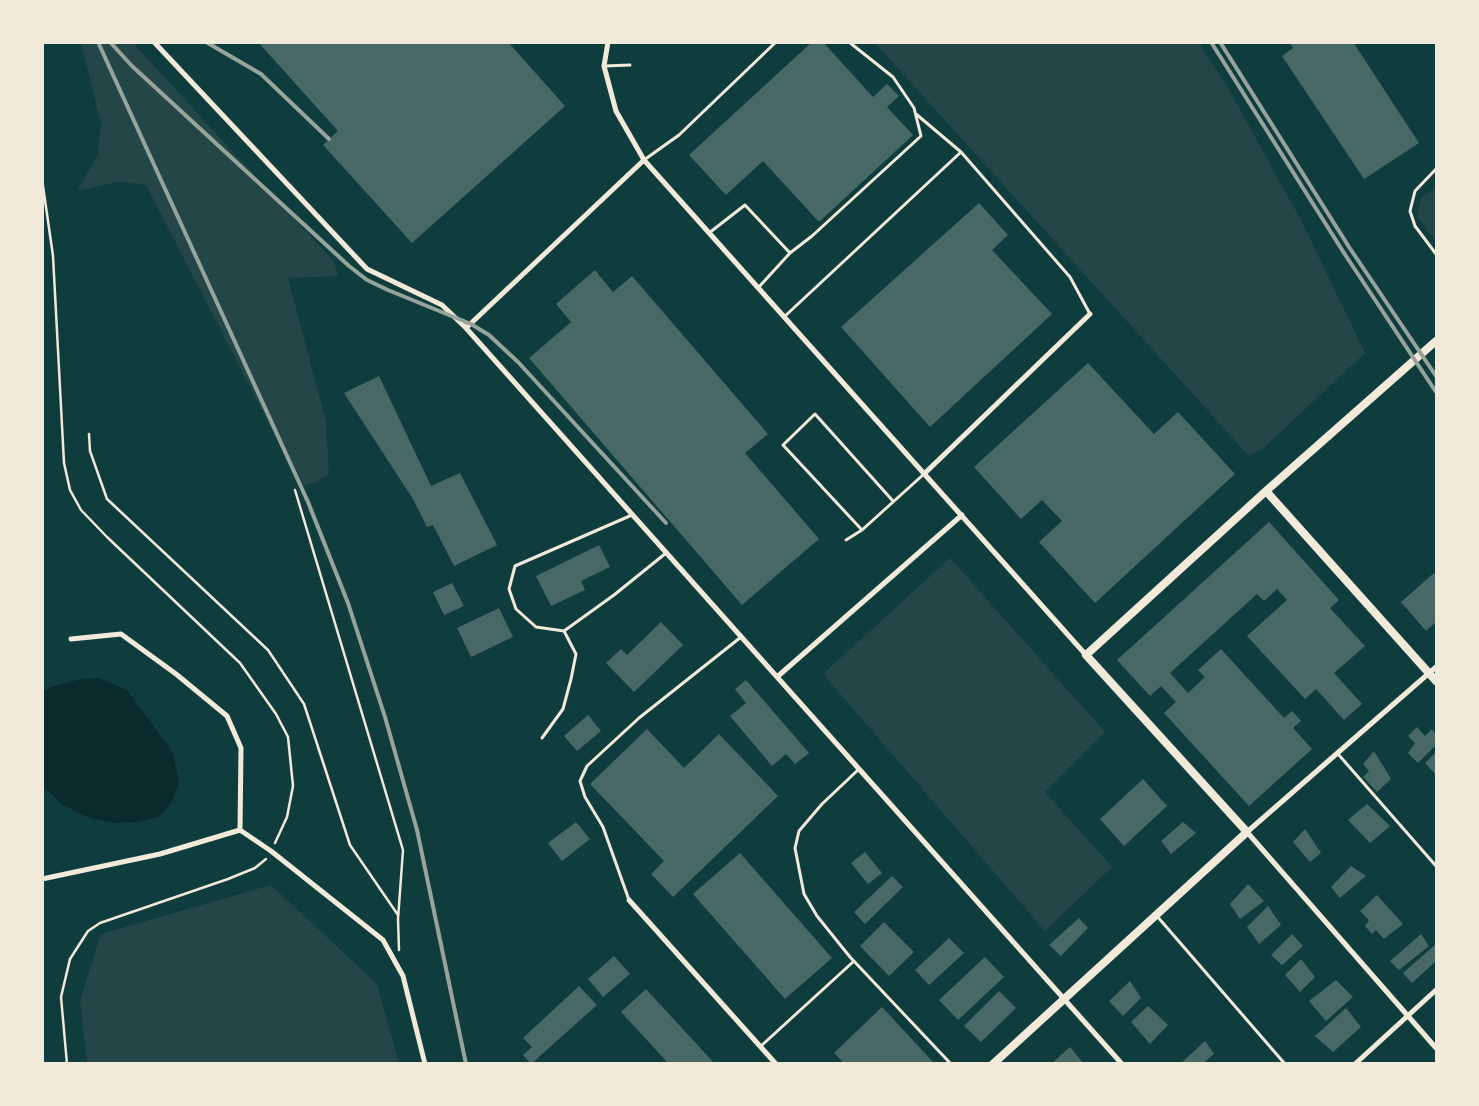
<!DOCTYPE html>
<style>
body{margin:0}
#map{position:relative;width:1479px;height:1106px;overflow:hidden;background:#0f3d3e;font-family:Jost,sans-serif}
canvas{display:block}
.frame{position:absolute;inset:0;border:44px solid #f1e9da;pointer-events:none}
</style>
<div id="map">
<canvas width="1479" height="1106"></canvas>
<div class="frame"></div>
</div>
<script>
const ctx = document.querySelector('canvas').getContext('2d');
ctx.lineJoin = 'round';
function paint(path, color) { ctx.fillStyle = color; ctx.fill(path, 'evenodd'); }
const toPath = rows => new Path2D(rows.map(r => 'M' + r).join(''));
function stroke(path, color, width, dash) { ctx.strokeStyle = color; ctx.lineWidth = width; ctx.lineCap = dash ? 'butt' : 'round'; ctx.setLineDash(dash || []); ctx.stroke(path); }
const green = toPath([
 [81,43,133,43,334,262,338,276,288,278,326,422,329,474,316,482,301,486,146,185,118,182,77,191,98,155,101,124],
 [875,43,1199,43,1228,88,1302,222,1365,353,1267,445,1249,456],
 [1436,187,1436,242,1417,216,1421,198],
 [950,558,1105,732,1045,792,1112,867,1045,931,823,674],
 [271,885,377,984,399,1063,87,1063,80,1001,101,934]
]);
const water = toPath([
 [98,678,127,690,173,753,179,783,172,801,159,817,136,822,114,823,89,818,60,803,43,786,43,693,51,687,77,680]
]);
const building = toPath([
 [258,42,508,42,565,106,412,243,323,145,338,131],
 [812,42,823,42,873,97,887,84,899,96,887,107,913,135,819,222,763,161,726,195,689,155],
 [1290,42,1353,42,1419,143,1364,179,1282,56,1293,48],
 [979,203,1008,235,992,250,1052,314,930,427,841,327],
 [595,270,613,292,632,276,768,434,745,453,819,539,742,605,529,358,571,322,556,304],
 [1088,363,1154,434,1178,412,1235,474,1095,603,1039,542,1062,521,1042,500,1021,519,974,467],
 [379,376,431,486,460,473,497,545,454,566,433,525,427,527,413,499,344,393],
 [1269,522,1339,600,1330,608,1365,646,1334,673,1362,704,1344,720,1316,689,1305,699,1247,636,1287,600,1277,589,1264,601,1257,594,1170,673,1188,693,1205,677,1198,670,1221,649,1284,718,1292,711,1301,721,1293,728,1312,749,1249,806,1164,713,1176,702,1161,686,1150,696,1117,660],
 [599,545,610,567,581,581,585,590,551,606,536,576],
 [1434,573,1436,576,1436,622,1426,631,1401,602],
 [452,583,464,606,444,615,433,592],
 [499,608,513,637,471,657,457,628],
 [661,622,683,645,634,692,606,663,621,649,627,655],
 [746,680,809,753,795,764,786,754,772,766,730,716,746,703,735,689],
 [588,715,601,731,577,751,564,736],
 [1417,727,1425,736,1432,729,1436,735,1436,745,1418,763,1408,753,1415,743,1408,736],
 [647,729,684,768,719,734,778,796,673,897,651,874,664,861,590,784],
 [1374,751,1391,779,1377,792,1363,777,1369,771,1363,764],
 [1436,752,1436,775,1425,763],
 [1143,779,1167,806,1124,846,1100,819],
 [1367,804,1390,826,1370,843,1348,820],
 [576,822,590,839,562,861,548,843],
 [1183,822,1196,833,1171,854,1161,841],
 [1305,829,1321,853,1310,862,1293,842],
 [865,852,882,873,868,884,851,863],
 [740,853,832,958,785,999,693,894],
 [1351,866,1366,876,1340,898,1331,887],
 [892,876,903,887,865,924,854,912],
 [1248,884,1264,901,1240,919,1230,904],
 [1377,895,1403,924,1384,939,1376,930,1372,934,1365,926,1369,920,1360,911],
 [1268,906,1281,925,1259,944,1247,927],
 [1079,918,1088,928,1061,956,1049,945],
 [884,922,914,952,889,976,860,946],
 [1292,934,1303,946,1282,965,1271,955],
 [1421,934,1429,946,1399,970,1390,961],
 [949,938,964,953,929,985,915,970],
 [1436,944,1436,961,1412,983,1403,973],
 [614,956,630,974,603,997,588,979],
 [985,957,1004,977,958,1020,939,1000],
 [1301,959,1315,977,1300,992,1285,975],
 [1336,980,1353,997,1326,1021,1309,1001],
 [1130,981,1141,998,1123,1016,1109,1001],
 [579,986,597,1005,531,1064,523,1055,532,1047,523,1038],
 [646,989,715,1064,669,1064,621,1012],
 [999,991,1016,1008,981,1042,964,1026],
 [1148,1006,1168,1025,1150,1044,1131,1022],
 [882,1007,935,1064,845,1064,834,1053],
 [1346,1008,1361,1027,1333,1052,1315,1036],
 [1205,1041,1214,1054,1202,1064,1180,1064],
 [1070,1047,1084,1064,1051,1064]
]);
const path = toPath([
 [42,179,53,256,64,463,70,490,81,510,107,537,240,663,276,714,288,737,293,786,287,817,275,843],
 [89,434,90,451,107,499,268,650,304,704,350,845,398,915],
 [295,490,403,850,398,919,399,950],
 [67,1064,61,997,70,959,88,931,100,923,228,879,255,868,266,859]
]);
const service = toPath([
 [604,66,630,65],
 [916,114,961,152,1070,277,1090,314],
 [644,160,679,135,776,42],
 [1436,169,1415,191,1410,211,1415,226,1436,254],
 [709,233,745,205,790,253],
 [758,288,790,253,812,236,921,136,914,108,893,77,849,42],
 [784,317,961,152],
 [632,515,515,566,509,589,516,609,536,627,564,631,614,595,666,553],
 [862,530,783,445,815,414,893,501],
 [846,540,862,530,924,474],
 [542,738,563,709,571,679,576,654,564,631],
 [1338,754,1436,866],
 [859,769,822,804,799,831,795,848,804,894,817,916,850,957,951,1064],
 [629,900,603,827,585,797,580,781,587,766,639,718,741,637],
 [1156,915,1285,1064],
 [761,1046,854,961]
]);
const minor = toPath([
 [154,42,367,269,442,305,466,328,1122,1064],
 [608,42,604,66,616,111,644,160,1086,655],
 [466,328,644,160],
 [924,474,1090,314],
 [71,639,121,634,176,674,227,716,241,748,240,830],
 [1436,667,1247,832,1436,1048],
 [777,677,962,515],
 [42,879,160,854,240,830,271,851,383,940,403,976,425,1064],
 [629,900,776,1064],
 [1355,1064,1436,990]
]);
const tertiary = toPath([
 [1266,491,1436,681],
 [993,1064,1247,832,1086,655,1266,491,1436,341]
]);
const rail = toPath([
 [98,42,308,502,348,603,385,717,417,830,466,1064],
 [110,42,132,66,349,266,367,280,388,290,471,324,489,335,518,362,666,523],
 [206,42,261,74,329,139],
 [1211,42,1344,253,1436,392],
 [1220,42,1349,247,1436,376]
]);
paint(green, '#244646');
paint(water, '#0a2a2b');
paint(building, '#486865');
stroke(path, '#f1e9da', 2.5);
stroke(service, '#f1e9da', 3);
stroke(minor, '#f1e9da', 5);
stroke(tertiary, '#f1e9da', 8);
stroke(rail, '#97a49c', 4);
</script>
